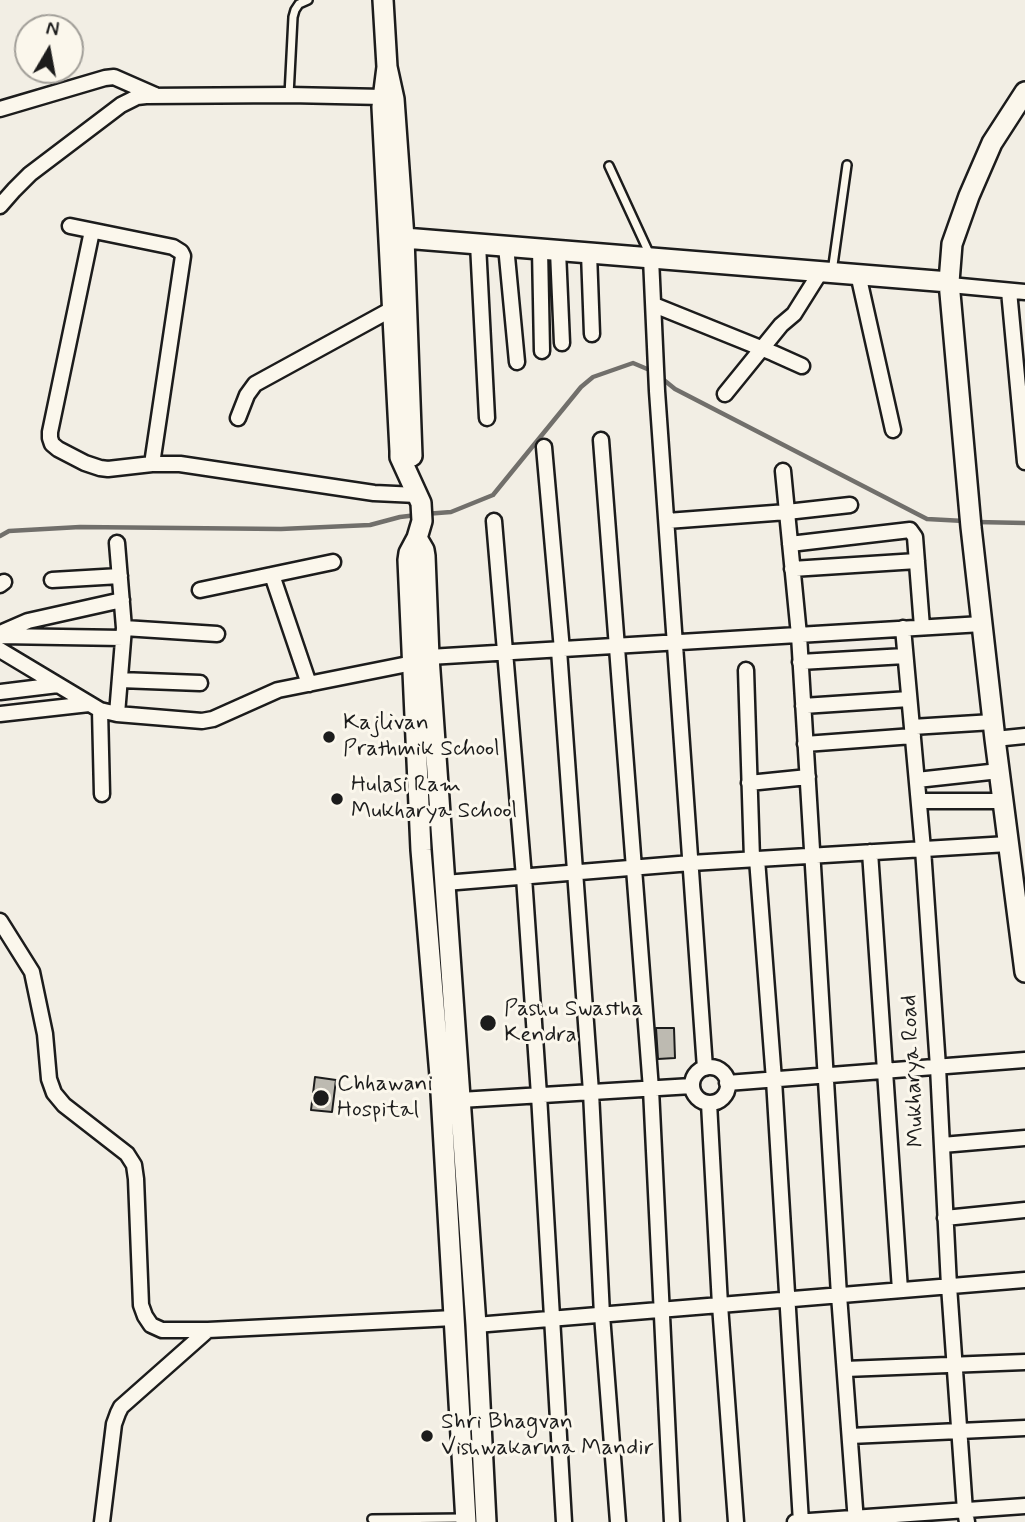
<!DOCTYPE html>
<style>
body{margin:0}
#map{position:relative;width:1025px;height:1522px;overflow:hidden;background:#f2eee4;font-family:Mynerve,sans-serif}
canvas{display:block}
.north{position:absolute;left:14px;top:14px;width:70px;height:70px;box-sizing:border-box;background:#fbf7ec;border:2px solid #a29f99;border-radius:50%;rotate:10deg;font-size:19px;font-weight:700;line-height:28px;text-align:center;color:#1c1c1c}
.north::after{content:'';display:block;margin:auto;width:24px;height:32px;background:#1c1c1c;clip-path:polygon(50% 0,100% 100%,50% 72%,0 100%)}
</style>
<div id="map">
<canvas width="1025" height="1522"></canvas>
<div class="north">N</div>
</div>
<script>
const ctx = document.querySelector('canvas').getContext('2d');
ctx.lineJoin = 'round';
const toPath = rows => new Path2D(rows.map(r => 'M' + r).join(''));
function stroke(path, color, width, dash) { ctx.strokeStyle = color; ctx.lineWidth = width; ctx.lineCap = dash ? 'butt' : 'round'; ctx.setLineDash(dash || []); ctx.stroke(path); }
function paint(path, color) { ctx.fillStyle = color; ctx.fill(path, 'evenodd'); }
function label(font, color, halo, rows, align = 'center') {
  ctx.font = font + ' Mynerve,sans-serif'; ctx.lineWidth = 6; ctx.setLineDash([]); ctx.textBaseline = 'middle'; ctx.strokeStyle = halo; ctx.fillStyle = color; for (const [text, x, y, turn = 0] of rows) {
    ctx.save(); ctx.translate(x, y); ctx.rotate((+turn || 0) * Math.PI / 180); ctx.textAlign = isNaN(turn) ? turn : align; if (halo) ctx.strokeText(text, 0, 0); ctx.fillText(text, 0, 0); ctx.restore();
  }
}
const stream = toPath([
 [659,376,675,389,927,519,964,521],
 [425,514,451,512,493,495,581,387,593,377,633,363,652,371],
 [976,522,1025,523],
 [0,536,9,531,80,527,281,529,370,525,400,517,417,515]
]);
const building = toPath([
 [656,1028,674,1028,675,1058,658,1059,656,1028],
 [315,1077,336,1080,332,1112,311,1110,315,1077]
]);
const lane = toPath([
 [289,95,293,17,295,10,299,4,308,0],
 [609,166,650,255],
 [832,272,847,165],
 [372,1519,463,1518]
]);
const street = toPath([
 [0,109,105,78,114,77,155,95],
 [0,206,14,190,30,174,121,105,137,97,146,96,289,95,383,97],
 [70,226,173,247,181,252,183,256,152,464],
 [92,231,50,432,50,438,52,444,58,449,85,463,100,468,108,469,152,464,180,464,374,493,417,495],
 [478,244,487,418],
 [506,246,517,362],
 [540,249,542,351],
 [558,251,562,343],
 [589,253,592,334],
 [651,258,657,391,705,1068],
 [858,274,893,430],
 [950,285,1025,292],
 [1009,291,1025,462],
 [654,305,773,353,802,366],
 [725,394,781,325,794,314,821,271],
 [238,418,247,395,255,384,392,309],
 [601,440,651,1089,672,1522],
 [544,447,562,650],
 [783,471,799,635,839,1295,856,1522],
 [494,521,524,877,539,1095,564,1522],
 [667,521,787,512,850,505],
 [117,543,124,628,117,714],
 [790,544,910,530,915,537,922,627],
 [792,569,917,561],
 [272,575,309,684],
 [52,580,120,576],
 [0,585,4,582],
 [200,590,333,562],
 [124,628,217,634],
 [903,628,923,849,938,1067,949,1286,965,1511,967,1522],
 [0,633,28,621,122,600],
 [0,636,123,638],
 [0,650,100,710,117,714,202,721,213,719,278,690,413,663],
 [559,650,591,1092,602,1315,618,1522],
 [429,657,982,624],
 [800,662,905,656],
 [746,670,752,859],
 [120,680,200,683],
 [0,692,58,685],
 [803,706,909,699],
 [100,710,102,794],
 [0,714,89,704],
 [912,727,993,722],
 [995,739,1025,736],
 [805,744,913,736],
 [917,780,999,771],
 [749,783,808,777],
 [919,801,1003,801],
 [870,852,900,1290],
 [757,859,774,1080,801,1522],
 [445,883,691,863,1008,844],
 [0,921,32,972,45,1034,49,1079,54,1093,64,1105,127,1154,134,1165,136,1179,141,1305,145,1316,151,1325,162,1330,208,1330,454,1318],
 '692 1085a18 18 0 1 1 36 0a18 18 0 1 1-36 0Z',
 [727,1083,1025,1060],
 [460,1100,692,1086],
 [709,1103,720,1305,736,1522],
 [942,1145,1025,1138],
 [945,1218,1025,1210],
 [476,1325,1025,1280],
 [845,1369,1025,1362],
 [850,1436,1025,1428],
 [102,1522,114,1424,118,1413,121,1407,208,1330],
 [795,1522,1025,1506]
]);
const secondary = toPath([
 [383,0,387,67,394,99,404,238,412,456],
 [387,67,382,107,400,451,400,457,421,503,422,521,417,538,409,553,408,560,421,850,440,1076,466,1522],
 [404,238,949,282,971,527,995,739,1025,972],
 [949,282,952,244,969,196,992,143,1025,92],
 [417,538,424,550,425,556,429,657,476,1325,486,1522]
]);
const markers = [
 [329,737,7,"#1c1c1c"],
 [337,799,7,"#1c1c1c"],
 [488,1023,9,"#1c1c1c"],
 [321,1098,9,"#1c1c1c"],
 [427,1436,7,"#1c1c1c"]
];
const poiNames = [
 ["Kajlivan",343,724],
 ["Prathmik School",343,750],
 ["Hulasi Ram",351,786],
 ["Mukharya School",351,812],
 ["Pashu Swastha",504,1010],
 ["Kendra",504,1036],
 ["Chhawani",337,1085],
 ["Hospital",337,1111],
 ["Shri Bhagvan",441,1423],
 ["Vishwakarma Mandir",441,1449]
];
const streetNames = [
 ["Mukharya Road",914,1071,-93]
];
stroke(stream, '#716f6b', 4.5);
paint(building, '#bdbab1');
stroke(building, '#1c1c1c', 2);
stroke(lane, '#1c1c1c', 12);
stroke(street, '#1c1c1c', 19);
stroke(secondary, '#1c1c1c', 24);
stroke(lane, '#fbf7ec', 7);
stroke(street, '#fbf7ec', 14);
stroke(secondary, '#fbf7ec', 19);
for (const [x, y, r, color] of markers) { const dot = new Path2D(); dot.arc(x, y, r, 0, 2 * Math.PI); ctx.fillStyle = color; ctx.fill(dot); stroke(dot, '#fbf7ec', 2.5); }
label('23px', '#1c1c1c', '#fbf7ec', poiNames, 'left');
label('23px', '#1c1c1c', '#fbf7ec', streetNames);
</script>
